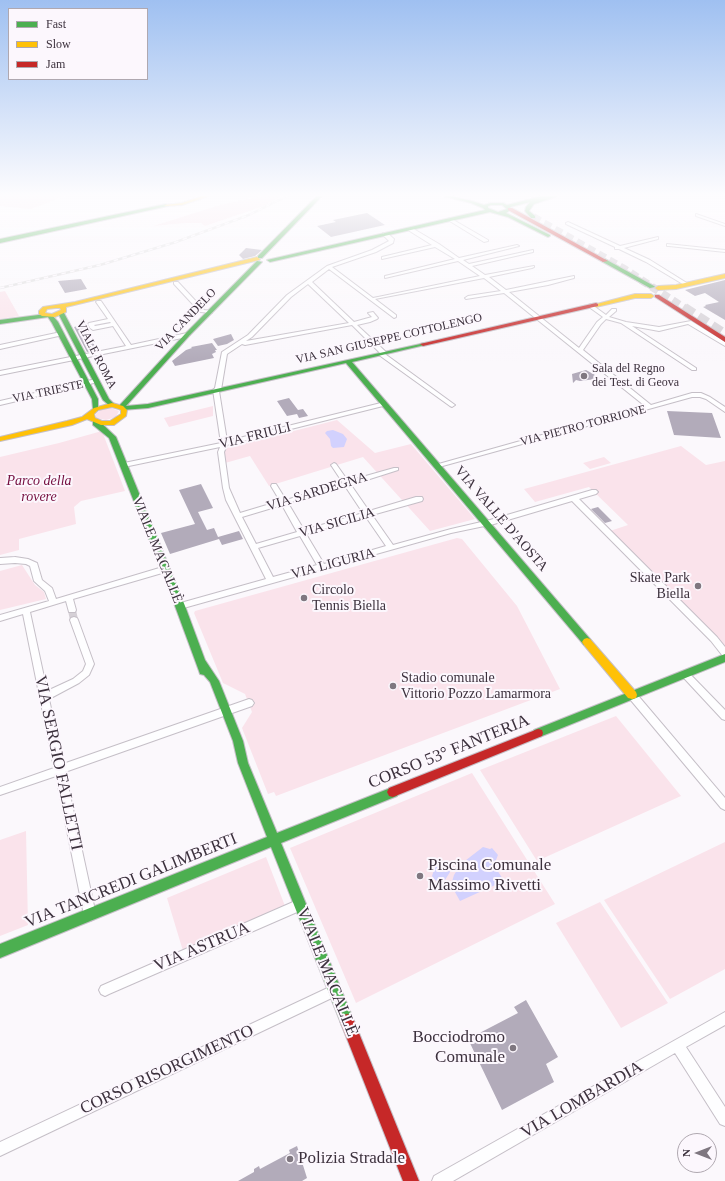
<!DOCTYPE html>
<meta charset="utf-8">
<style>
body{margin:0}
#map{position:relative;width:725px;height:1181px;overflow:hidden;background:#fbf8fc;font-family:Georgia,serif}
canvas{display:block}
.legend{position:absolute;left:8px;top:8px;width:140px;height:72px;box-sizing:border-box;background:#fcf7fd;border:1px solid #afa8b0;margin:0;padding:5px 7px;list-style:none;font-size:12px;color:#3c313d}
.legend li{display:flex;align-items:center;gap:8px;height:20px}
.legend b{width:20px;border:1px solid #afa8b0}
.north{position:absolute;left:677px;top:1133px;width:40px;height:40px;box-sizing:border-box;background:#fcf7fd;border:1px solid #afa8b0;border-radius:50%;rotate:270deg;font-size:11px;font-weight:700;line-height:16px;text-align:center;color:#3c313d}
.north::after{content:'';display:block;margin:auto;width:14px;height:18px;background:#7f7780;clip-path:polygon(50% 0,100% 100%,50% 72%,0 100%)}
</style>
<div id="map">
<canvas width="725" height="1181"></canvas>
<ul class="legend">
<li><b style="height:5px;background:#4caf50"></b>Fast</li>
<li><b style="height:5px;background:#ffc107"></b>Slow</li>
<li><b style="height:5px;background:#c62828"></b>Jam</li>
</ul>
<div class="north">N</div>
</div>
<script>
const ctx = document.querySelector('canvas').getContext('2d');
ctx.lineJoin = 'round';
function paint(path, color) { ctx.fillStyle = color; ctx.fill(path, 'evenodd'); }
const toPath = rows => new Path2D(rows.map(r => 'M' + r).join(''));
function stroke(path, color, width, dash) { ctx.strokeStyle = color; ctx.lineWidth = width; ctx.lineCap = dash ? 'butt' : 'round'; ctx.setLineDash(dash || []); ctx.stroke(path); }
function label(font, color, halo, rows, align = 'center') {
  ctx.font = font + ' Georgia,serif'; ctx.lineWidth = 4; ctx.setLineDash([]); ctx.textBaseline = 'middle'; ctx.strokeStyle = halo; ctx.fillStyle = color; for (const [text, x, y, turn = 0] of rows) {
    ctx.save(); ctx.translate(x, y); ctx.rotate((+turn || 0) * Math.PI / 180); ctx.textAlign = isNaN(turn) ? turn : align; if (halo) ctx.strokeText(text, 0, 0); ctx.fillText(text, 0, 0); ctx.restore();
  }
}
const green = toPath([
 [0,196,65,196,31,209,0,206],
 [262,196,281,196,264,206,205,226,201,223,186,223,153,226,220,205],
 [5,291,19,316,0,319,0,292],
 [213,406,213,416,169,427,164,418],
 [111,408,119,411,116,417,106,420,96,418,96,414,100,410],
 [337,420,375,453,411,444,475,519,430,531,363,457,269,486,250,456,225,463,223,449],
 [102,431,125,491,81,501,74,507,76,524,19,539,19,550,0,555,0,457,59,443],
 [681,446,706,465,725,461,725,647,610,531,628,525,589,487,535,502,524,489],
 [604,457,611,463,590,469,583,463],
 [457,538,462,539,517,606,560,689,276,796,274,792,268,794,242,728,252,712,245,694,223,683,194,613,195,611],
 [22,565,35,585,44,592,46,599,0,610,0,571],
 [616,716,681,796,537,861,480,770],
 [472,773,555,904,356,1003,290,848],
 [26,831,28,925,0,936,0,840],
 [725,842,725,969,670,999,604,900],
 [266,857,285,906,183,951,167,898],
 [600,902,668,1003,621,1028,556,923]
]);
const water = toPath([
 [333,430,343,434,347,439,344,447,333,448,331,446,330,439,325,433,327,431],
 [483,847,490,849,492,848,498,855,494,865,504,881,460,901,451,885,454,875,461,864],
 [440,862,448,864,450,872,445,880,441,881,436,881,432,876,435,867]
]);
const building = toPath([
 [367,213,385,225,331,237,317,226,336,222,333,220],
 [246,248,262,250,255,256,243,259,239,255],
 [81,279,87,289,65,293,58,281],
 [725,280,725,320,703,307,706,306,705,305,719,302,705,293,695,296,685,290],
 [82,325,89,341,92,340,97,350,87,352,74,327],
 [231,334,234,340,227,344,218,346,213,339],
 [212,343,217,350,215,350,216,352,212,354,214,358,175,366,172,361,186,350,192,348,191,347],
 [586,370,595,375,596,379,580,381,576,380,573,383,572,374],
 [289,398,298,410,303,409,308,416,299,418,297,414,287,416,277,401],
 [667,411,712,413,721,438,674,435],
 [201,484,213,508,198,512,207,530,214,528,218,537,239,531,243,539,222,545,219,539,170,554,161,533,195,524,179,490],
 [598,507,612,521,605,523,591,509],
 [526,1000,558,1057,546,1064,554,1082,502,1110,468,1039,518,1013,514,1007],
 [297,1146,307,1178,302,1181,238,1181,254,1172,254,1169,259,1166,260,1169,290,1153,289,1150]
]);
const streetTunnel = toPath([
 [72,610,74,620]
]);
const highwayTunnelFar1 = toPath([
 [533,217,626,270,686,309]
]);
const highwayTunnel = toPath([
 [684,308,725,335]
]);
const street = toPath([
 [696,214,725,224,725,226,696,216,696,214],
 [450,218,488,240,488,241,484,242,448,220,448,219,450,218],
 [568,222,620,246,658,237,658,239,624,248,650,260,690,285,686,286,646,262,619,249,615,249,615,247,566,224,566,223,568,222],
 [408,228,412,228,439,244,459,258,517,245,519,246,463,260,469,264,533,250,533,252,472,266,485,275,534,266,534,267,532,268,489,277,506,290,574,276,574,278,548,285,509,292,579,348,597,322,603,317,589,307,589,305,591,304,606,315,612,309,616,309,616,311,609,317,626,322,659,327,691,321,725,342,725,346,688,324,659,331,632,326,696,368,696,370,692,370,621,323,606,319,601,324,583,350,651,405,692,393,701,393,710,397,725,407,725,412,706,399,700,397,692,397,439,467,435,467,435,465,645,406,504,293,466,299,465,298,468,296,501,291,484,278,375,299,396,315,396,317,394,318,329,269,312,282,354,322,372,317,368,313,373,312,378,318,377,319,370,322,357,325,386,352,387,353,385,354,455,405,452,407,450,406,379,355,378,354,380,353,352,325,245,345,242,344,227,354,221,390,219,391,227,441,385,402,388,404,387,405,227,445,224,452,229,488,240,513,280,501,271,486,272,484,276,484,286,500,343,483,331,465,334,463,336,464,348,481,394,468,398,468,398,470,351,485,369,511,416,497,422,497,423,499,422,501,372,515,393,545,451,529,490,520,592,490,596,490,598,492,596,494,579,499,717,637,725,647,725,656,722,655,711,641,572,501,494,524,451,533,180,609,177,608,176,606,177,604,266,579,226,500,223,488,218,452,220,447,124,467,121,465,124,463,221,443,213,390,215,388,222,352,248,335,287,295,327,266,372,250,389,241,383,235,383,233,387,233,394,239,393,243,376,252,332,267,373,298,480,276,458,261,385,278,385,276,455,259,435,247,382,259,382,257,432,245,408,230,408,228],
 [308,284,349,323,246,341,252,337,291,297,308,284],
 [345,486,363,513,304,530,288,503,345,486],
 [282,505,297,532,256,544,242,517,282,505],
 [366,517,386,546,324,564,306,534,366,517],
 [300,536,317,565,273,577,258,548,300,536],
 [667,244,725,250,725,252,669,246,667,246,667,244],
 [174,282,178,282,204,310,212,311,212,313,200,312,174,284,174,282],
 [97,301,101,301,131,345,187,333,190,335,187,337,0,375,0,371,126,346,113,326,93,330,90,328,88,324,89,323,108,319,96,302,97,301],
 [110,322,111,323,95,326,94,325,110,322],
 [61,332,63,333,63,335,0,349,0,345,61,332],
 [96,379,99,381,98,382,0,405,0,401,96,379],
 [15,557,28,559,37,563,42,580,52,588,56,599,166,566,170,569,169,571,73,599,76,610,75,612,69,612,66,601,30,612,47,691,73,679,83,671,86,664,70,620,71,618,74,617,77,618,78,620,94,664,89,675,79,683,49,699,63,764,249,699,252,700,254,703,252,706,65,772,96,915,94,919,90,921,86,919,84,915,56,776,0,795,0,787,54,768,23,614,0,621,0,615,49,601,45,591,34,581,30,566,26,564,15,563,0,564,0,558,15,557],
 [685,671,688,672,725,710,725,720,722,719,682,676,681,674,682,672,685,671],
 [632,691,635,692,725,798,725,810,721,808,629,698,627,695,629,692,632,691],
 [300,899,304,901,306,905,304,909,109,994,105,996,101,994,99,990,101,986,300,899],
 [334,985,338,987,340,991,338,995,0,1156,0,1142,334,985],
 [725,1012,725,1025,686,1047,725,1107,725,1126,720,1124,675,1053,453,1181,432,1181,434,1176,725,1012]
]);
const fast = toPath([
 [317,196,322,196,262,258,258,258,258,256,317,196],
 [443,196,451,196,472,201,484,205,491,203,503,203,507,205,542,196,558,196,534,204,529,211,535,216,535,218,531,218,525,211,526,207,530,202,538,200,510,207,512,209,506,213,550,235,550,236,548,237,508,217,490,212,270,262,267,260,485,210,483,208,471,203,443,196],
 [491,205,502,205,507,209,498,212,488,208,488,206,491,205],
 [166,204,168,206,0,243,0,239,166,204],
 [605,259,654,286,655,287,650,288,603,262,602,261,605,259],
 [257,261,262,262,189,336,126,406,148,404,425,343,425,345,352,362,590,639,592,642,590,645,584,645,346,363,148,408,122,410,119,408,119,406,185,334,257,261],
 [61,311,64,313,109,399,115,405,114,406,110,406,103,400,58,313,61,311],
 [46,314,52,315,58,322,98,399,98,410,96,411,93,409,92,399,52,323,48,317,0,324,0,320,46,314],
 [93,421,99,421,116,437,185,606,205,660,219,681,243,741,248,763,277,833,393,787,397,788,399,792,397,796,281,843,354,1021,352,1026,347,1028,342,1026,271,847,0,958,0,944,267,837,238,763,233,741,210,682,204,675,200,674,199,671,175,606,109,438,93,425,93,421],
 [725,654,725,662,542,736,538,737,534,736,533,733,534,730,725,654]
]);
const slow = toPath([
 [202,196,209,196,182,205,166,206,164,205,182,203,202,196],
 [257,257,260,259,259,260,66,307,66,312,55,317,42,316,39,314,39,311,43,307,75,302,257,257],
 [56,308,60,308,61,310,52,314,45,313,47,309,56,308],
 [725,274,725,278,676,289,658,290,655,288,658,286,676,285,725,274],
 [635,294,651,294,654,296,651,298,635,298,596,307,593,305,635,294],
 [112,403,123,406,127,410,126,416,114,425,101,425,87,419,72,425,0,441,0,437,67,421,82,417,94,408,112,403],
 [112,407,119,409,121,410,121,414,110,421,102,421,95,418,94,414,98,410,112,407],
 [587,638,590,639,636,692,637,695,636,698,632,699,628,698,584,645,582,642,584,639,587,638]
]);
const jam = toPath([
 [508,208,512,208,608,261,603,262,508,210,508,208],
 [655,295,659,295,725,337,725,342,655,297,655,295],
 [596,303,598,304,598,306,423,346,420,344,596,303],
 [538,729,542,730,543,733,542,736,393,797,389,796,387,792,389,788,538,729],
 [347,1014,352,1016,419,1181,403,1181,340,1021,342,1016,347,1014]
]);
const rail = toPath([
 [0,288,100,265,176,242,249,215,287,196]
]);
const markers = [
 [584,376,4,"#7f7780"],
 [698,586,4,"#7f7780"],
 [304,598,4,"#7f7780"],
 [393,686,4,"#7f7780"],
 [420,876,4,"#7f7780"],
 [513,1048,4,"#7f7780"],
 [290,1159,4,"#7f7780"]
];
const farStreetnames = [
 ["VIA CANDELO",186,320,-46],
 ["VIA SAN GIUSEPPE COTTOLENGO",389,339,-13],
 ["VIALE ROMA",96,355,63],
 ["VIA TRIESTE",48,392,-12],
 ["VIA PIETRO TORRIONE",583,426,-15]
];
const farPoinames = [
 ["Sala del Regno",592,369],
 ["dei Test. di Geova",592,383]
];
const streetNames = [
 ["VIA FRIULI",255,436,-14],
 ["VIA SARDEGNA",317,492,-17],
 ["VIA VALLE D'AOSTA",501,519,49],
 ["VIA SICILIA",337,523,-16],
 ["VIALE MACALLÈ",157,550,68],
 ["VIA LIGURIA",333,564,-15]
];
const parkNames = [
 ["Parco della",39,481],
 ["rovere",39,497]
];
const poiNames = [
 ["Skate Park",690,578,"right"],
 ["Biella",690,594,"right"],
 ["Circolo",312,590],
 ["Tennis Biella",312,606],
 ["Stadio comunale",401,678],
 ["Vittorio Pozzo Lamarmora",401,694]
];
const nearStreetnames = [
 ["CORSO 53° FANTERIA",449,752,-22],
 ["VIA SERGIO FALLETTI",58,763,78],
 ["VIA TANCREDI GALIMBERTI",131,881,-22],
 ["VIA ASTRUA",202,947,-23],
 ["VIALE MACALLÈ",327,972,68],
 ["CORSO RISORGIMENTO",167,1070,-25],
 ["VIA LOMBARDIA",582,1100,-30]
];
const nearPoinames = [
 ["Piscina Comunale",428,866],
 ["Massimo Rivetti",428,886],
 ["Bocciodromo",505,1038,"right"],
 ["Comunale",505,1058,"right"],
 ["Polizia Stradale",298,1159]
];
paint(green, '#fae3eb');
paint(water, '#d2d1fe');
paint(building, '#b2abba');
stroke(streetTunnel, '#d5d0d6', 8, [8, 3.5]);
stroke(highwayTunnelFar1, '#d5d0d6', 8, [8, 4.5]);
stroke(highwayTunnel, '#d5d0d6', 11, [11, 5.5]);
stroke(street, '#c5bfc7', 2);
stroke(fast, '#c5bfc7', 2);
stroke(slow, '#c5bfc7', 2);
stroke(jam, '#c5bfc7', 2);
paint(street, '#fefeff');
paint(fast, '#4caf50');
paint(slow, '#ffc107');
paint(jam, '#c62828');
stroke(rail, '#dfdedf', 2.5);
stroke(rail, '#fcf7fd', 1.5, [4.5]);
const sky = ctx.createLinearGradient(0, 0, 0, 361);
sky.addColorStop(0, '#9fc0f1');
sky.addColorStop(0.54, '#fdfcfe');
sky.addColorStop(1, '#fdfcfe00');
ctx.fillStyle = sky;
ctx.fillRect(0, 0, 725, 361);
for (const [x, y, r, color] of markers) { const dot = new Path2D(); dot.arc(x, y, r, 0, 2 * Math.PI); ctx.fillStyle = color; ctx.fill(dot); stroke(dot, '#fcf7fd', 1.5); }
label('12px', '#3c313d', '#fcf7fd', farStreetnames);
label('12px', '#3c313d', '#fcf7fd', farPoinames, 'left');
label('14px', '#3c313d', '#fcf7fd', streetNames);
label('italic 14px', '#750e3f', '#fcf7fd', parkNames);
label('14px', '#3c313d', '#fcf7fd', poiNames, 'left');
label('17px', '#3c313d', '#fcf7fd', nearStreetnames);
label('17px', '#3c313d', '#fcf7fd', nearPoinames, 'left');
</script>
